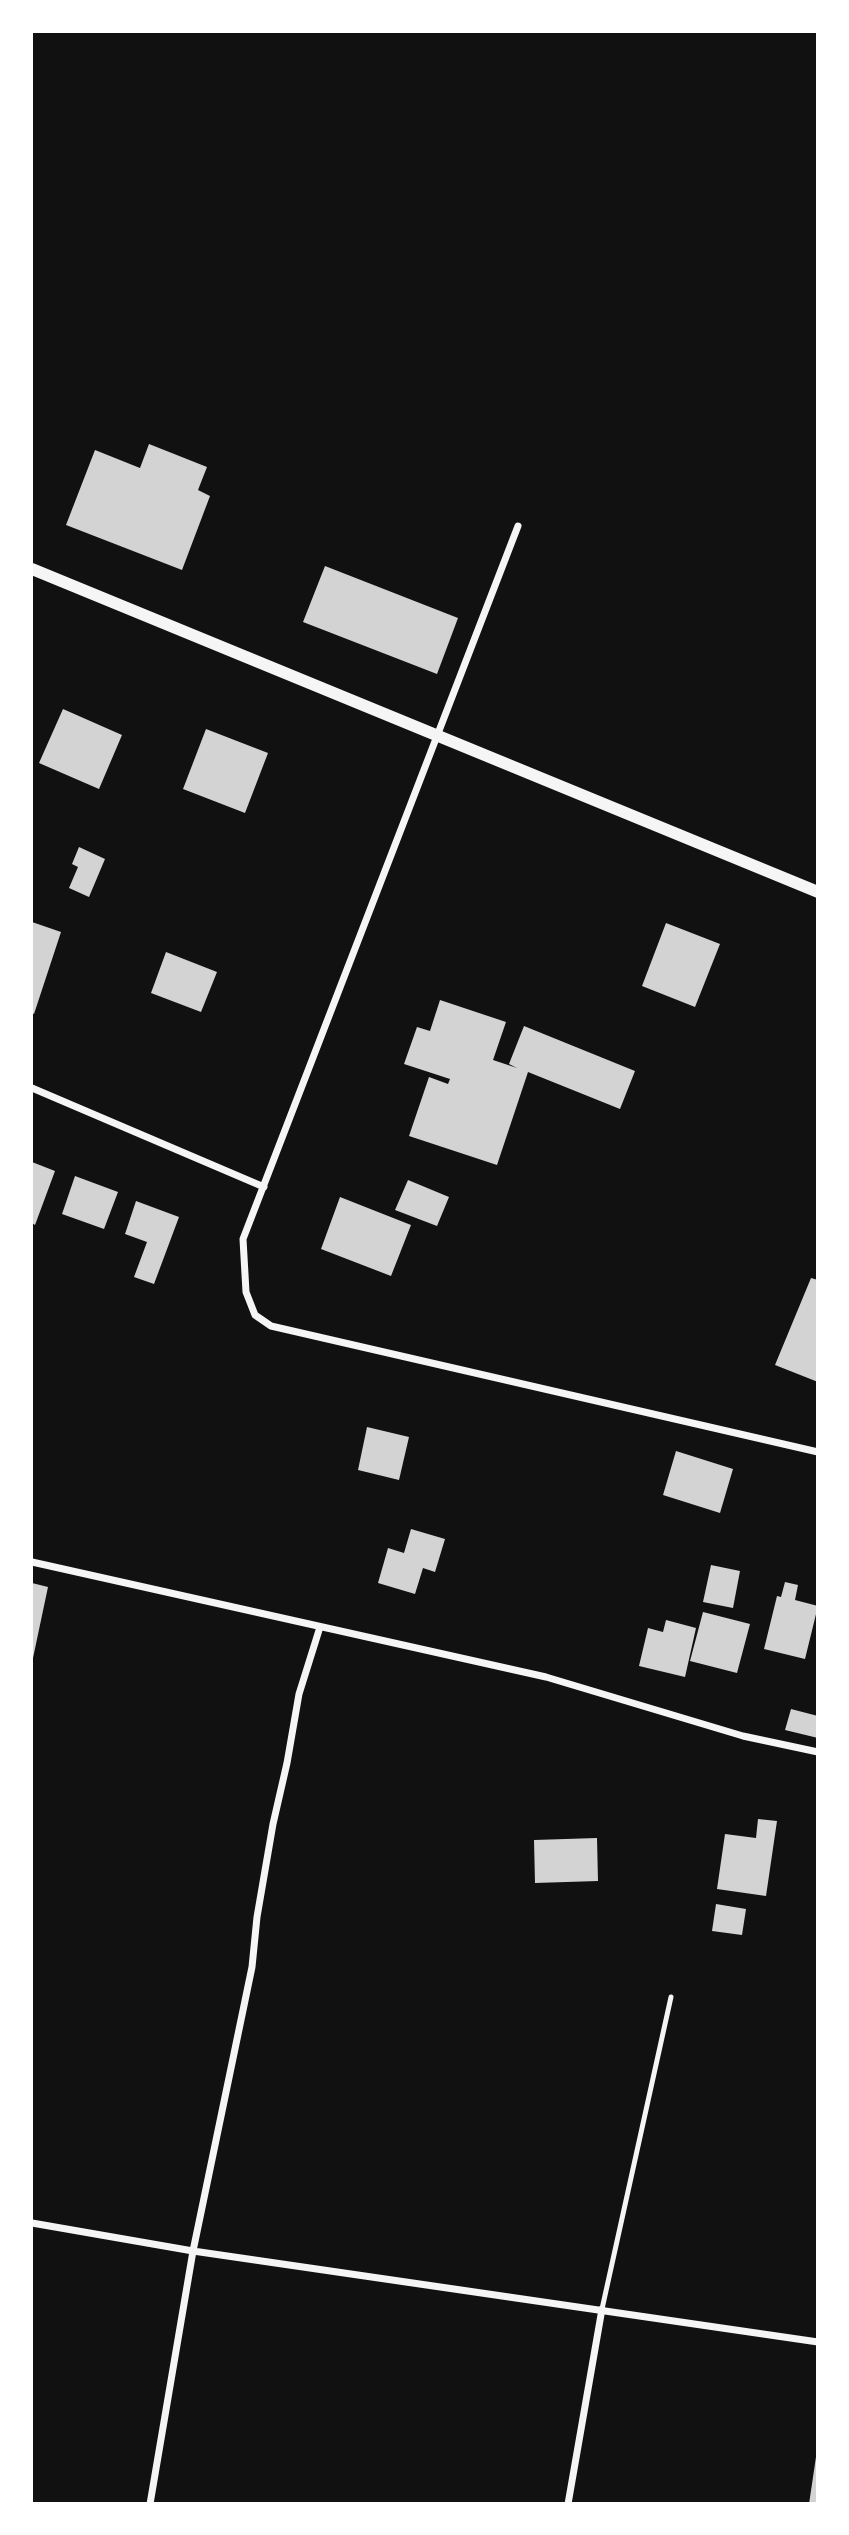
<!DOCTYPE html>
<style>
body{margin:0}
#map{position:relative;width:849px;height:2535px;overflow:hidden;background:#111;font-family:"Asap Condensed",sans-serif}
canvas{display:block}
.frame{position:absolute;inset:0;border:33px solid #fff;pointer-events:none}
</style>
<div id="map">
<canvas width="849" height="2535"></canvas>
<div class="frame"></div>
</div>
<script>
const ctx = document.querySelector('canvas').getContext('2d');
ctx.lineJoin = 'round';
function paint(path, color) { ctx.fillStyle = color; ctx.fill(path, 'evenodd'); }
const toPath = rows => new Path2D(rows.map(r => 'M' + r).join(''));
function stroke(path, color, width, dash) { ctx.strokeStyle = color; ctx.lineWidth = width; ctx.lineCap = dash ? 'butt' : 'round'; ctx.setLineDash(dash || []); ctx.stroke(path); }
const building = toPath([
 [149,444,207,467,198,490,210,496,182,570,66,525,95,450,140,468],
 [325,566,458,618,437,674,303,622],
 [63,709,122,735,99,789,39,763],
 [206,729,268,753,245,813,183,789],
 [79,847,105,859,89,897,69,888,78,867,72,864],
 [32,922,61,932,34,1014,32,1013],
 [666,923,720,944,695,1007,642,986],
 [166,952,217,972,201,1012,151,993],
 [440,1000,506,1022,493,1060,517,1068,509,1064,524,1026,635,1071,620,1109,528,1072,497,1165,409,1136,429,1077,448,1084,450,1079,404,1064,417,1027,430,1031],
 [32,1162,55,1171,35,1225,32,1223],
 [75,1176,118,1192,104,1229,62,1214],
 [408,1180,449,1197,437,1226,395,1210],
 [340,1197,411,1225,391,1276,321,1249],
 [136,1201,179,1217,154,1284,134,1277,147,1242,125,1234],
 [811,1278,818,1280,818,1382,775,1365],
 [367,1427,409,1437,399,1480,358,1470],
 [676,1451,733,1469,720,1513,663,1495],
 [411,1529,445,1539,435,1572,423,1568,415,1594,378,1583,388,1548,404,1553],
 [711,1565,740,1571,733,1608,703,1602],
 [785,1582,798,1585,795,1600,818,1606,805,1659,764,1649,777,1596,781,1597],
 [32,1583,48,1587,33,1658,32,1658],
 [703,1612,750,1624,737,1673,690,1661],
 [666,1620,696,1628,685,1677,639,1666,648,1628,663,1632],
 [791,1709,818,1716,818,1738,785,1730],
 [758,1819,777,1821,766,1896,717,1889,725,1834,756,1838],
 [597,1838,598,1881,535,1883,534,1840],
 [716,1904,746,1909,742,1935,712,1931],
 [816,2457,818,2504,809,2504]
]);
const service = toPath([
 [602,2309,671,1997]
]);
const minor = toPath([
 [518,526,243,1239,246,1292,255,1315,271,1326,818,1452],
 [32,1088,264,1187],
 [32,1562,546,1677,743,1736,818,1752],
 [32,2223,193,2251,818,2342],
 [150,2504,193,2251,252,1967,257,1917,273,1824,287,1763,299,1694,320,1627],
 [568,2504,602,2309]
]);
const tertiary = toPath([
 [32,569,818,892]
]);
paint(building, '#d3d3d3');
stroke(service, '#f5f5f5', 5);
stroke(minor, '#f5f5f5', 7);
stroke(tertiary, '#f5f5f5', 12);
</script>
